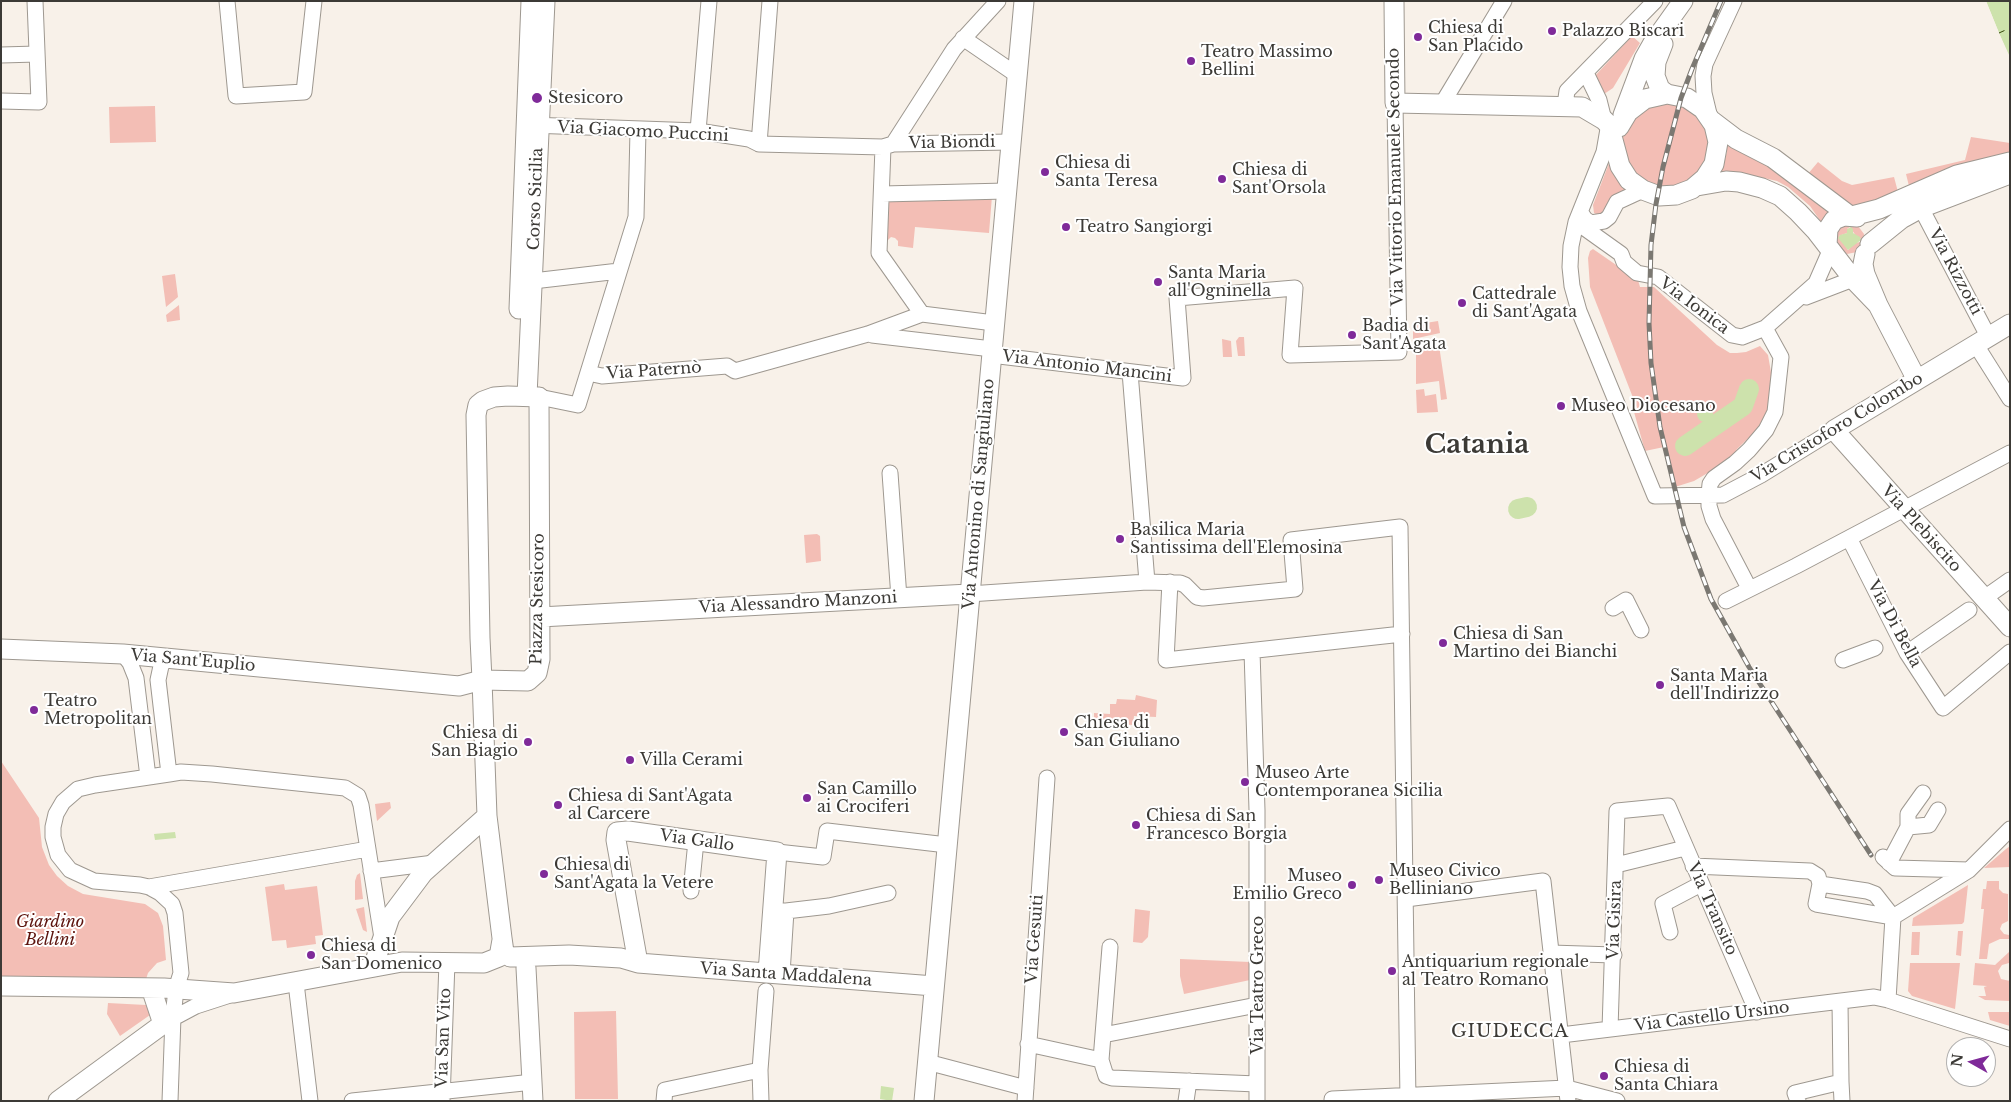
<!DOCTYPE html>
<meta charset="utf-8">
<style>
body{margin:0}
#map{position:relative;width:2011px;height:1102px;overflow:hidden;background:#f8f1e9;font-family:"Libre Baskerville",serif}
canvas{display:block}
.frame{position:absolute;inset:0;border:2px solid #3c3a36;pointer-events:none}
.north{position:absolute;left:1946px;top:1037px;width:50px;height:50px;box-sizing:border-box;background:#fff;border:1px solid #b1b0af;border-radius:50%;rotate:277deg;font-size:14px;font-weight:700;line-height:20px;text-align:center;color:#3c3a36}
.north::after{content:'';display:block;margin:auto;width:18px;height:22px;background:#7f2a99;clip-path:polygon(50% 0,100% 100%,50% 72%,0 100%)}
</style>
<div id="map">
<canvas width="2011" height="1102"></canvas>
<div class="frame"></div>
<div class="north">N</div>
</div>
<script>
const ctx = document.querySelector('canvas').getContext('2d');
ctx.lineJoin = 'round';
function paint(path, color) { ctx.fillStyle = color; ctx.fill(path, 'evenodd'); }
const toPath = rows => new Path2D(rows.map(r => 'M' + r).join(''));
function stroke(path, color, width, dash) { ctx.strokeStyle = color; ctx.lineWidth = width; ctx.lineCap = dash ? 'butt' : 'round'; ctx.setLineDash(dash || []); ctx.stroke(path); }
function label(font, color, halo, rows, align = 'center') {
  ctx.font = font + ' "Libre Baskerville",serif'; ctx.lineWidth = 4; ctx.setLineDash([]); ctx.textBaseline = 'middle'; ctx.strokeStyle = halo; ctx.fillStyle = color; for (const [text, x, y, turn = 0] of rows) {
    ctx.save(); ctx.translate(x, y); ctx.rotate((+turn || 0) * Math.PI / 180); ctx.textAlign = isNaN(turn) ? turn : align; if (halo) ctx.strokeText(text, 0, 0); ctx.fillText(text, 0, 0); ctx.restore();
  }
}
const green = toPath([
 [1632,36,1640,43,1613,88,1604,94,1594,77],
 [1673,101,1702,118,1711,146,1701,174,1670,190,1641,182,1631,172,1622,139,1623,134,1640,109],
 [155,106,156,142,110,143,109,107],
 [1971,137,2010,143,2010,157,1909,186,1906,174,1965,160],
 [1726,142,1764,163,1796,184,1829,213,1821,222,1810,206,1788,187,1777,181,1746,174,1719,173,1724,163,1727,151],
 [1611,158,1629,189,1604,214,1598,215,1594,213,1593,205],
 [1818,162,1842,181,1852,185,1894,177,1898,192,1870,206,1850,205,1807,175],
 [992,196,989,233,915,227,913,248,898,246,898,241,895,238,891,237,887,241,889,199],
 [1844,224,1858,226,1864,234,1863,244,1857,252,1847,254,1838,249,1834,235,1836,230],
 [1850,227,1856,236,1861,239,1860,242,1855,243,1848,250,1839,236,1847,233,1847,229],
 [1593,249,1638,280,1640,287,1654,287,1717,345,1730,353,1737,353,1746,352,1760,346,1768,355,1772,378,1767,413,1761,426,1737,449,1730,460,1694,481,1675,487,1664,447,1645,451,1634,412,1637,408,1590,287,1588,258,1590,251],
 [175,274,178,297,166,307,162,276],
 [179,305,180,320,167,322,166,315],
 [1438,321,1440,333,1413,339,1413,325],
 [1239,337,1244,337,1245,356,1238,356,1236,341],
 [1222,339,1231,341,1232,357,1223,357],
 [1440,348,1440,352,1447,399,1441,400,1439,381,1416,384,1416,351],
 [1424,389,1425,396,1436,394,1438,412,1417,413,1416,390],
 [817,534,820,536,821,561,806,563,804,535],
 [1136,695,1157,700,1156,717,1134,716,1133,725,1094,722,1094,713,1110,714,1110,704,1116,704,1117,699,1135,700],
 [1,761,39,818,42,847,49,865,57,876,68,886,83,894,145,904,158,913,163,926,166,960,157,963,148,973,145,982,1,979],
 [390,802,391,808,377,821,375,804],
 [2010,846,2010,867,1984,868,2006,849],
 [360,873,363,899,355,900,355,881,357,875],
 [1987,881,1999,881,1999,889,2003,893,2008,894,2008,921,2002,924,2000,929,2004,934,2009,935,2009,939,2000,939,1989,944,1987,959,1979,959,1984,909,1981,909,1983,889,1986,889],
 [284,884,285,890,317,886,323,935,315,936,316,944,287,948,286,940,272,941,265,887],
 [1968,885,1964,922,1962,924,1912,926,1913,918],
 [364,907,367,932,363,930,356,909],
 [1135,909,1150,911,1148,937,1142,943,1133,942],
 [1958,931,1963,931,1961,956,1956,955],
 [1912,932,1920,932,1919,955,1911,955],
 [2009,952,2009,963,2002,965,1998,971,2001,979,2010,981,2010,1001,1985,1000,1978,996,1986,996,1984,987,1987,986,1973,985,1975,963,1995,965],
 [1180,959,1250,962,1250,980,1184,994,1180,976],
 [1910,963,1960,963,1955,1009,1912,996,1908,991],
 [108,1003,146,1005,150,1015,120,1036,107,1014],
 [616,1011,618,1099,575,1099,574,1012],
 [1988,1012,2010,1012,2010,1026,1990,1020]
]);
const water = toPath([
 [1986,1,2010,1,2010,57,1999,33],
 [1851,227,1853,229,1853,233,1860,237,1861,240,1848,250,1838,238,1840,235,1847,233,1847,229],
 '1697 414a8 8 0 1 1 16 0a8 8 0 1 1-16 0Z',
 [175,832,176,838,155,840,154,834],
 [881,1086,894,1088,892,1101,880,1099]
]);
const pier = toPath([
 [1984,1,1986,1,2010,60,2007,58]
]);
const river = toPath([
 [1685,446,1743,406,1749,389],
 [1518,509,1527,507]
]);
const ferry = toPath([
 [1999,33,2010,28]
]);
const minor = toPath([
 [227,1,236,96,304,92,314,1],
 [963,38,1017,75],
 [1,55,37,54],
 [1586,73,1599,100,1604,120],
 [1,101,39,102,35,1],
 [1442,104,1504,1],
 [1570,107,1566,98,1567,91,1655,1],
 [1710,118,1704,93,1703,76,1705,64,1734,1],
 [530,125,698,131,749,139,759,144,883,147,893,144,954,49,998,1],
 [1608,129,1604,152,1576,222,1571,246,1570,267,1572,286,1579,311,1655,496,1723,495,1761,475,1834,430],
 [698,131,709,1],
 [759,144,770,1],
 [893,144,1011,142],
 [883,147,879,253,922,314],
 [882,194,1006,191],
 [1921,208,1988,336],
 [1580,212,1581,222,1586,229,1621,254,1624,262,1637,273,1658,277,1732,335,1742,337,1765,328,1816,283,1830,251],
 [1581,213,1585,219,1591,223,1604,221,1609,217,1617,202,1643,190],
 [533,281,619,271],
 [1806,297,1853,279],
 [872,335,992,349],
 [1976,345,2010,399],
 [991,355,1183,378,1177,298,1295,288,1290,355,1399,352,1395,103],
 [1130,372,1147,582],
 [588,373,602,376,727,366,735,371,868,334,922,314,994,323],
 [539,397,578,405,636,217,638,130],
 [890,473,899,598],
 [1849,538,1907,653,1943,708,2010,652],
 [1170,582,1166,660,1402,634],
 [1749,588,1713,519,1709,506,1709,494,1710,484,1714,478,1735,463,1749,450,1766,430,1775,412,1781,357,1765,328],
 [969,594,1147,582,1180,583,1185,585,1197,597,1203,598,1295,589,1291,540,1400,527,1408,1101],
 [1983,599,2010,580],
 [1726,601,1796,566,2010,453],
 [1613,608,1626,600,1641,630],
 [1252,651,1257,810,1257,1101],
 [1907,653,1969,610],
 [123,654,130,663,136,678,148,777],
 [166,658,161,666,158,680,169,774,95,785,78,789,63,802,56,814,53,827,53,837,58,855,70,870,94,881,140,885,149,887,160,893,172,904,175,913,181,973,176,989,173,1017,170,1101],
 [1843,660,1875,648],
 [169,774,181,772,212,774,345,788,358,796,361,805,382,938],
 [1908,827,1929,825,1938,810],
 [777,852,823,857,827,831,947,845],
 [1883,857,1895,868,1969,870],
 [1889,863,1908,827,1908,814,1923,793],
 [1616,865,1685,848],
 [1693,866,1810,871,1818,876,1820,884,1816,904,1893,917],
 [371,871,434,863],
 [1820,884,1867,891,1875,894,1893,917,1888,1000],
 [149,887,368,849],
 [691,891,696,841],
 [1406,899,1543,881,1568,1101],
 [773,911,786,911,829,906,888,893],
 [1893,917,1969,870,2010,829],
 [1670,932,1663,904,1701,884],
 [1110,947,1101,1060,1106,1076,1112,1078,1257,1084],
 [1551,953,1614,955],
 [782,974,786,911],
 [296,983,310,1101],
 [166,1022,196,1006,230,995],
 [1610,1029,1617,811,1668,806,1757,1012],
 [1103,1035,1257,1005],
 [1561,1035,1874,997,1888,1000,2010,1039],
 [1028,1044,1101,1060],
 [927,1062,1026,1088],
 [1841,1082,1842,1101],
 [352,1101,533,1082],
 [442,1101,447,962],
 [664,1101,665,1090,760,1070],
 [761,1101,760,1070,766,991],
 [1025,1101,1047,778],
 [1186,1101,1189,1081],
 [1332,1101,1332,1099,1567,1088,1617,1101],
 [1798,1101,1795,1093,1841,1082,1840,1002]
]);
const major = toPath([
 [1394,1,1395,103,1582,107,1604,120,1609,125,1620,166,1629,180,1643,190,1659,196,1676,195,1692,189,1705,178,1714,164,1718,142,1714,125,1703,109,1687,98,1667,94,1645,99,1628,112,1619,127],
 [1663,44,1656,62,1655,76,1660,89,1667,94],
 [1623,115,1644,59,1653,43,1683,1],
 [1711,120,1736,139,1773,158,1850,216],
 [1697,186,1726,181,1739,182,1762,188,1780,196,1798,212,1816,231,1853,279,1878,305],
 [1852,216,1879,209,1957,175,2010,162],
 [1870,244,1901,219,1921,208,2010,174],
 [1827,245,1828,229,1834,220,1844,216,1857,217],
 [1865,254,1863,264,1865,274,1878,305,1917,380],
 [519,309,531,1],
 [2010,324,1834,430,2010,627],
 [527,396,545,1],
 [540,617,969,594],
 [1,649,123,654,459,686,482,680,528,681,537,673,540,659,539,397,508,396,494,397,483,401,478,405,476,415,480,638,482,680,487,816,423,873,390,917,373,967],
 [487,816,502,938,504,952,510,957,569,955,621,958,638,963,934,986],
 [638,963,616,840,617,832,628,831,777,852,768,973],
 [526,968,533,1101],
 [1,986,164,988,234,993,402,962,484,963,499,957,502,940],
 [58,1101,163,1024,151,988],
 [924,1101,1024,1]
]);
const rail = toPath([
 [1721,1,1692,69,1681,98,1663,167,1656,204,1651,245,1649,323,1651,363,1660,427,1684,527,1711,599,1749,667,1871,855]
]);
const markers = [
 [1552,31,5,"#7f2a99"],
 [1418,37,5,"#7f2a99"],
 [1191,61,5,"#7f2a99"],
 [537,98,6,"#7f2a99"],
 [1045,172,5,"#7f2a99"],
 [1222,179,5,"#7f2a99"],
 [1066,227,5,"#7f2a99"],
 [1158,282,5,"#7f2a99"],
 [1462,303,5,"#7f2a99"],
 [1352,335,5,"#7f2a99"],
 [1561,406,5,"#7f2a99"],
 [1120,539,5,"#7f2a99"],
 [1443,643,5,"#7f2a99"],
 [1660,685,5,"#7f2a99"],
 [34,710,5,"#7f2a99"],
 [1064,732,5,"#7f2a99"],
 [528,742,5,"#7f2a99"],
 [630,760,5,"#7f2a99"],
 [1245,782,5,"#7f2a99"],
 [807,798,5,"#7f2a99"],
 [558,805,5,"#7f2a99"],
 [1136,825,5,"#7f2a99"],
 [544,874,5,"#7f2a99"],
 [1379,880,5,"#7f2a99"],
 [1352,885,5,"#7f2a99"],
 [311,955,5,"#7f2a99"],
 [1392,971,5,"#7f2a99"],
 [1604,1076,5,"#7f2a99"]
];
const poiNames = [
 ["Chiesa di",1428,28],
 ["San Placido",1428,46],
 ["Palazzo Biscari",1562,31],
 ["Teatro Massimo",1201,52],
 ["Bellini",1201,70],
 ["Stesicoro",548,98],
 ["Chiesa di",1055,163],
 ["Santa Teresa",1055,181],
 ["Chiesa di",1232,170],
 ["Sant'Orsola",1232,188],
 ["Teatro Sangiorgi",1076,227],
 ["Santa Maria",1168,273],
 ["all'Ogninella",1168,291],
 ["Cattedrale",1472,294],
 ["di Sant'Agata",1472,312],
 ["Badia di",1362,326],
 ["Sant'Agata",1362,344],
 ["Museo Diocesano",1571,406],
 ["Basilica Maria",1130,530],
 ["Santissima dell'Elemosina",1130,548],
 ["Chiesa di San",1453,634],
 ["Martino dei Bianchi",1453,652],
 ["Santa Maria",1670,676],
 ["dell'Indirizzo",1670,694],
 ["Teatro",44,701],
 ["Metropolitan",44,719],
 ["Chiesa di",1074,723],
 ["San Giuliano",1074,741],
 ["Chiesa di",518,733,"right"],
 ["San Biagio",518,751,"right"],
 ["Villa Cerami",640,760],
 ["Museo Arte",1255,773],
 ["Contemporanea Sicilia",1255,791],
 ["San Camillo",817,789],
 ["ai Crociferi",817,807],
 ["Chiesa di Sant'Agata",568,796],
 ["al Carcere",568,814],
 ["Chiesa di San",1146,816],
 ["Francesco Borgia",1146,834],
 ["Chiesa di",554,865],
 ["Sant'Agata la Vetere",554,883],
 ["Museo Civico",1389,871],
 ["Belliniano",1389,889],
 ["Museo",1342,876,"right"],
 ["Emilio Greco",1342,894,"right"],
 ["Chiesa di",321,946],
 ["San Domenico",321,964],
 ["Antiquarium regionale",1402,962],
 ["al Teatro Romano",1402,980],
 ["Chiesa di",1614,1067],
 ["Santa Chiara",1614,1085]
];
const streetNames = [
 ["Via Giacomo Puccini",643,132,3],
 ["Via Biondi",952,143,-1],
 ["Via Vittorio Emanuele Secondo",1396,177,-91],
 ["Corso Sicilia",536,199,-88],
 ["Via Rizzotti",1955,272,62],
 ["Via Ionica",1694,306,37],
 ["Via Antonio Mancini",1087,367,7],
 ["Via Paternò",654,371,-4],
 ["Via Cristoforo Colombo",1837,428,-31],
 ["Via Antonino di Sangiuliano",979,494,-85],
 ["Via Plebiscito",1921,529,48],
 ["Piazza Stesicoro",538,599,-89],
 ["Via Alessandro Manzoni",798,603,-3],
 ["Via Di Bella",1894,624,62],
 ["Via Sant'Euplio",193,661,5],
 ["Via Gallo",697,841,8],
 ["Via Transito",1712,909,66],
 ["Via Gisira",1615,920,-88],
 ["Via Gesuiti",1035,939,-86],
 ["Via Santa Maddalena",786,975,4],
 ["Via Teatro Greco",1258,985,-90],
 ["Via Castello Ursino",1712,1017,-7],
 ["Via San Vito",444,1038,-88]
];
const parkNames = [
 ["Giardino",50,922],
 ["Bellini",50,940]
];
const neighbourhoodNames = [
 ["GIUDECCA",1510,1032]
];
const townNames = [
 ["Catania",1477,446]
];
paint(green, '#f3beb5');
paint(water, '#cde2ac');
paint(pier, '#f8f1e9');
stroke(river, '#cde2ac', 20);
stroke(ferry, '#35470b', 1, [6, 5]);
stroke(minor, '#9e9890', 17);
stroke(major, '#9e9890', 21);
stroke(minor, '#fff', 15);
stroke(major, '#fff', 19);
stroke(rail, '#7b7872', 5);
stroke(rail, '#fff', 3, [9]);
for (const [x, y, r, color] of markers) { const dot = new Path2D(); dot.arc(x, y, r, 0, 2 * Math.PI); ctx.fillStyle = color; ctx.fill(dot); stroke(dot, '#fff', 2); }
label('16px', '#3c3a36', '#fff', poiNames, 'left');
label('16px', '#3c3a36', '#fff', streetNames);
label('italic 16px', '#5c130d', '#fff', parkNames);
ctx.letterSpacing = '1px';
label('18px', '#3c3a36', '#fff', neighbourhoodNames);
ctx.letterSpacing = '0px';
label('bold 26px', '#3c3a36', '#fff', townNames);
</script>
